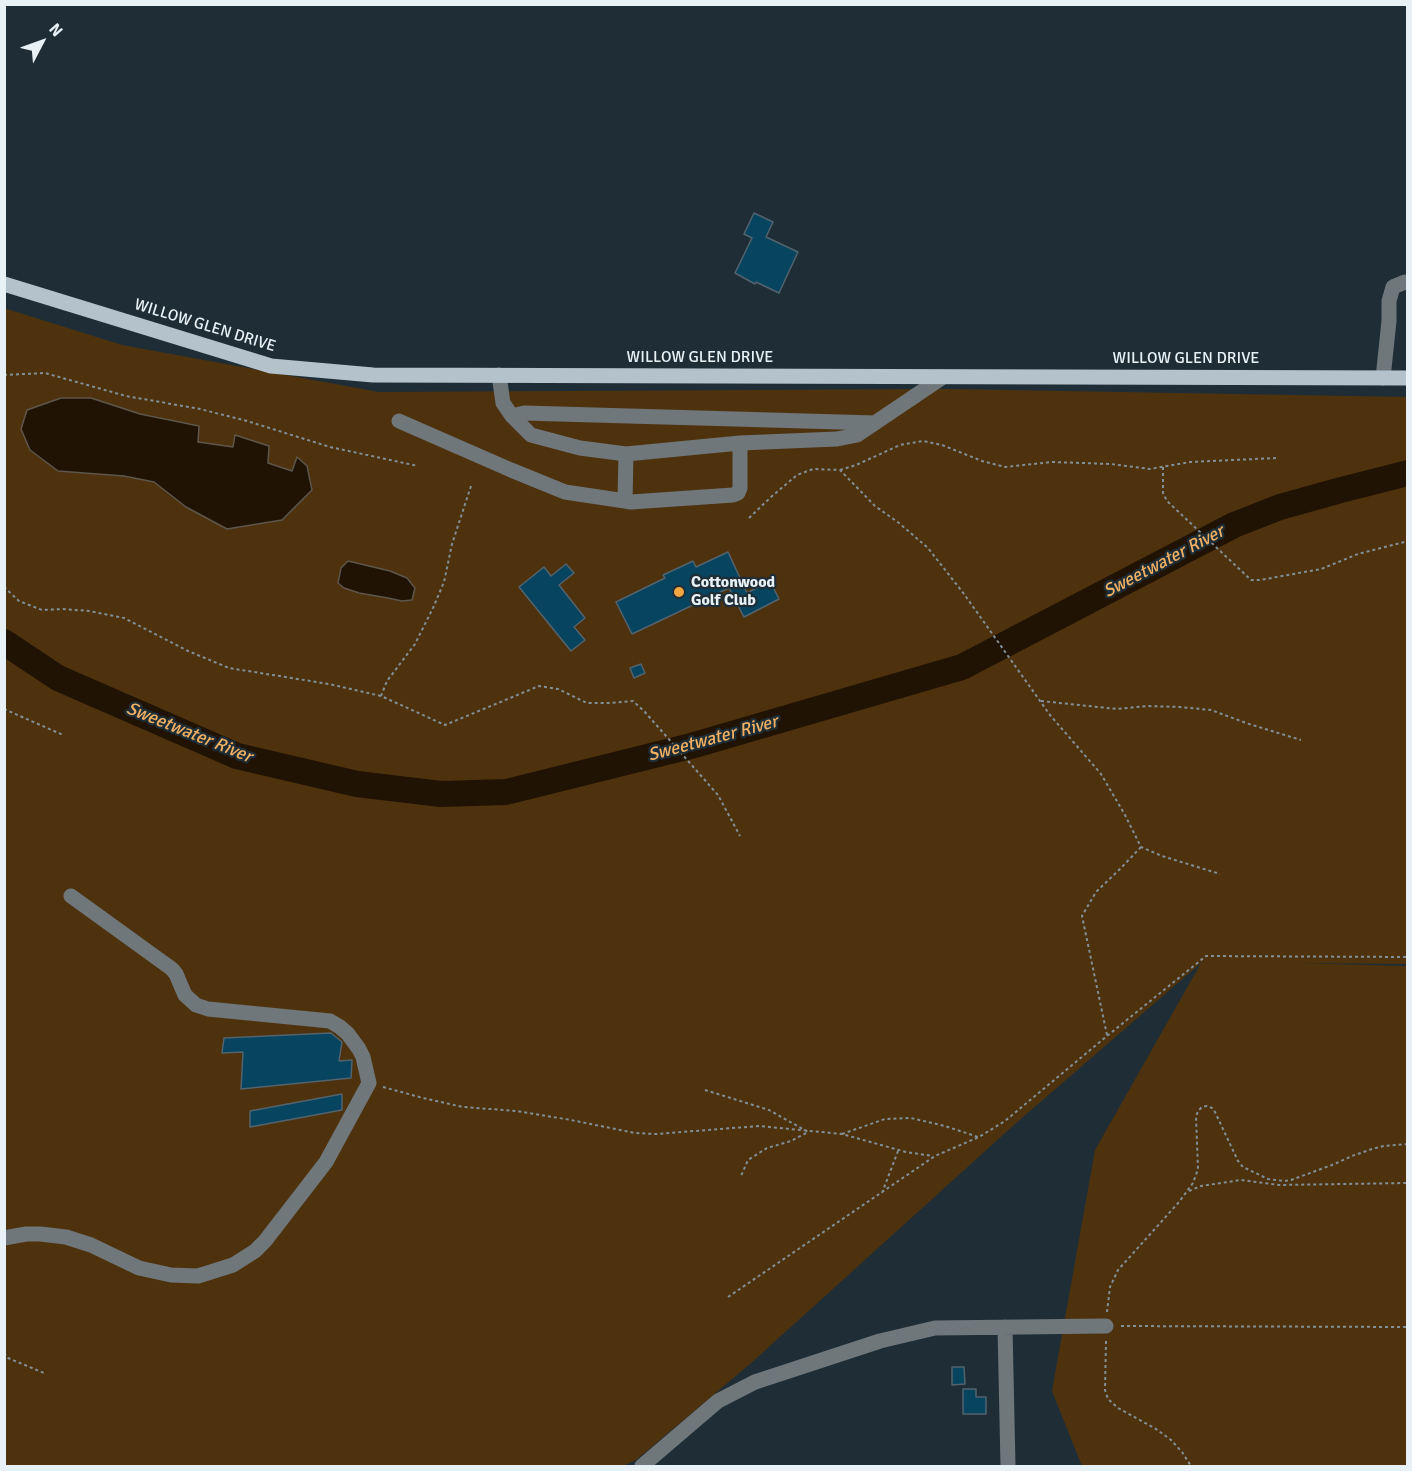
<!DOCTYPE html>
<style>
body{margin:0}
#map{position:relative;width:1412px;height:1471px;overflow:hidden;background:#1f2e36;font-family:Signika,sans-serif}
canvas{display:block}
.frame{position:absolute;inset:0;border:6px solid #e8f1f6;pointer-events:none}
.north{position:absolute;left:12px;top:12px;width:60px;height:60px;-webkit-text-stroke:4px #1f2e36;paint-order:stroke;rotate:49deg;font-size:16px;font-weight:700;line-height:24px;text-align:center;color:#e8f1f6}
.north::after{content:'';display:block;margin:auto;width:21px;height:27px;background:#e8f1f6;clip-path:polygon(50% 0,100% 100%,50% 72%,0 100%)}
</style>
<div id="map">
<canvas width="1412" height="1471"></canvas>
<div class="frame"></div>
<div class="north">N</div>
</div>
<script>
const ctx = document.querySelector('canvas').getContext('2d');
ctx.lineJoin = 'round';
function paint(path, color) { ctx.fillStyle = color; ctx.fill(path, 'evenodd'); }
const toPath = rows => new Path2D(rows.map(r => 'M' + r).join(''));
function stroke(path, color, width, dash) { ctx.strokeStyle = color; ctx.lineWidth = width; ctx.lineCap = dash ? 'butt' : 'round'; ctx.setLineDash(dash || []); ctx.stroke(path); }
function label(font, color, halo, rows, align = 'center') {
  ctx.font = font + ' Signika,sans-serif'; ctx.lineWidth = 4.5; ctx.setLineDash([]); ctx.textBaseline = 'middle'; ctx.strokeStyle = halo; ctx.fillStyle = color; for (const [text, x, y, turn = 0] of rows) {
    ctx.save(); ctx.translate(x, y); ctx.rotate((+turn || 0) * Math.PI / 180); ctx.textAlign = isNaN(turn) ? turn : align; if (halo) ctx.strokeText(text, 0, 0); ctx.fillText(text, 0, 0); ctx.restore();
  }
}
const green = toPath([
 [4,308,122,345,379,392,947,389,1407,397,1407,964,1293,963,1407,966,1407,1466,1082,1466,1052,1391,1095,1150,1201,963,1015,1124,750,1364,636,1460,623,1466,5,1466]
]);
const water = toPath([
 [61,398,91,398,140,414,199,426,198,442,233,447,235,435,269,446,268,463,292,471,297,457,307,466,312,490,282,520,227,529,186,507,154,482,124,476,58,471,30,450,21,429,27,410,61,398],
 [348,561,390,571,407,578,415,588,412,600,402,601,388,598,359,593,344,588,338,583,341,568,348,561]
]);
const river = toPath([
 [4,642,58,678,237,756,357,784,441,794,506,792,691,746,962,667,1234,525,1280,507,1341,490,1408,473]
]);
const building = toPath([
 [754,213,773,222,766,237,798,252,779,293,756,282,755,284,735,273,752,238,744,234,754,213],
 [728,552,747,593,770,581,779,599,744,617,729,588,632,634,616,602,665,578,663,575,693,561,696,567,728,552],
 [566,564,574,573,559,585,585,618,574,627,585,640,571,651,519,587,544,567,551,576,566,564],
 [641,664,645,673,634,678,630,668,641,664],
 [331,1033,342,1042,339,1061,352,1060,351,1078,241,1089,243,1052,222,1053,224,1038,331,1033],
 [342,1094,342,1110,250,1127,250,1111,342,1094],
 [952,1367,964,1367,965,1384,952,1385,952,1367],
 [963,1389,976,1389,976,1397,986,1397,986,1414,963,1414,963,1389]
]);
const path = toPath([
 [4,375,45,373,126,396,200,409,247,421,330,447,418,466],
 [1163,467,1163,493,1167,501,1251,580,1260,580,1321,569,1358,554,1408,541],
 [840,470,856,465,900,445,923,441,942,445,982,461,1005,467,1052,462,1111,464,1150,469,1190,462,1277,458],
 [471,486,452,544,444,582,433,608,415,644,387,681,381,696,445,725,539,686,558,689,587,703,611,703,633,701,644,711,718,795,740,836],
 [749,518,771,497,797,475,813,469,840,470,875,506,899,523,928,548,964,594,1050,715,1101,774,1125,815,1141,847,1162,856,1220,874],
 [4,587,19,601,42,610,63,609,89,611,124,618,188,651,229,668,329,684,381,696],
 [1041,701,1117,709,1147,706,1180,707,1211,710,1249,724,1301,740],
 [4,709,63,735],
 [1107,1035,1082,916,1096,892,1121,868,1141,847],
 [383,1087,423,1098,463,1107,517,1111,571,1120,635,1133,656,1134,759,1126,842,1134,906,1152,933,1156],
 [705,1090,769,1110,808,1132,791,1141,767,1148,748,1160,741,1176],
 [842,1134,885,1119,911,1118,945,1126,978,1137],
 [1189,1191,1201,1186,1241,1180,1279,1185,1408,1183],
 [882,1193,898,1151],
 [728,1297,935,1156,979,1137,1005,1121,1107,1036,1206,956,1408,957],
 [1107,1312,1110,1287,1118,1270,1179,1202,1193,1183,1198,1169,1196,1117,1198,1111,1202,1107,1207,1106,1212,1108,1215,1112,1238,1161,1243,1167,1268,1179,1284,1181,1291,1180,1332,1165,1352,1156,1372,1149,1384,1146,1408,1144],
 [1121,1326,1408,1327],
 [1106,1341,1105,1390,1108,1399,1118,1408,1156,1429,1171,1440,1182,1452,1191,1466],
 [4,1353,8,1358,44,1373]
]);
const minor = toPath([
 [1383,378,1389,321,1389,301,1393,287,1405,282,1408,283],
 [512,416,524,413,875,423],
 [399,421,511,470,565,492,625,501,626,454,580,448,531,435,512,416,503,403,499,375],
 [626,454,740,443,837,439,857,435,943,377],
 [625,501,631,502,733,495,738,493,740,488,740,443],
 [4,1238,26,1234,40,1234,66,1237,91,1245,139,1268,171,1275,198,1276,233,1265,255,1251,265,1241,326,1162,369,1083,363,1057,359,1049,348,1034,340,1027,330,1021,208,1009,196,1005,185,995,176,974,172,969,71,896],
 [1005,1327,1008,1466],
 [642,1466,718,1401,755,1382,880,1341,935,1328,1106,1326]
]);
const major = toPath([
 [4,284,271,366,373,375,1408,378]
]);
const markers = [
 [679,592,6,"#f2a540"]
];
const streetNames = [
 ["WILLOW GLEN DRIVE",205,326,17],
 ["WILLOW GLEN DRIVE",700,358],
 ["WILLOW GLEN DRIVE",1186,359]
];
const poiNames = [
 ["Cottonwood",691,583],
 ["Golf Club",691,601]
];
const waterNames = [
 ["Sweetwater River",1164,562,-28],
 ["Sweetwater River",189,733,22],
 ["Sweetwater River",713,739,-15]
];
paint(green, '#4e320e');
paint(water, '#211303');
stroke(water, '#5d564c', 1.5);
stroke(river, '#211303', 26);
paint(building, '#06445f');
stroke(building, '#53636d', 1.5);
stroke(path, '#838f96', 2, [3, 3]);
stroke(minor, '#6f777b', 15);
stroke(major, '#b3c2cb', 15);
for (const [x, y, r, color] of markers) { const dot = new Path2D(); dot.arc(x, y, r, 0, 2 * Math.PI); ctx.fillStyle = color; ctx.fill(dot); stroke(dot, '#1f2e36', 2); }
label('16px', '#e8f1f6', '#1f2e36', streetNames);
label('bold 16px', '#e8f1f6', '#1f2e36', poiNames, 'left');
label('italic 18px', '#f1b062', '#1f2e36', waterNames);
</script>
